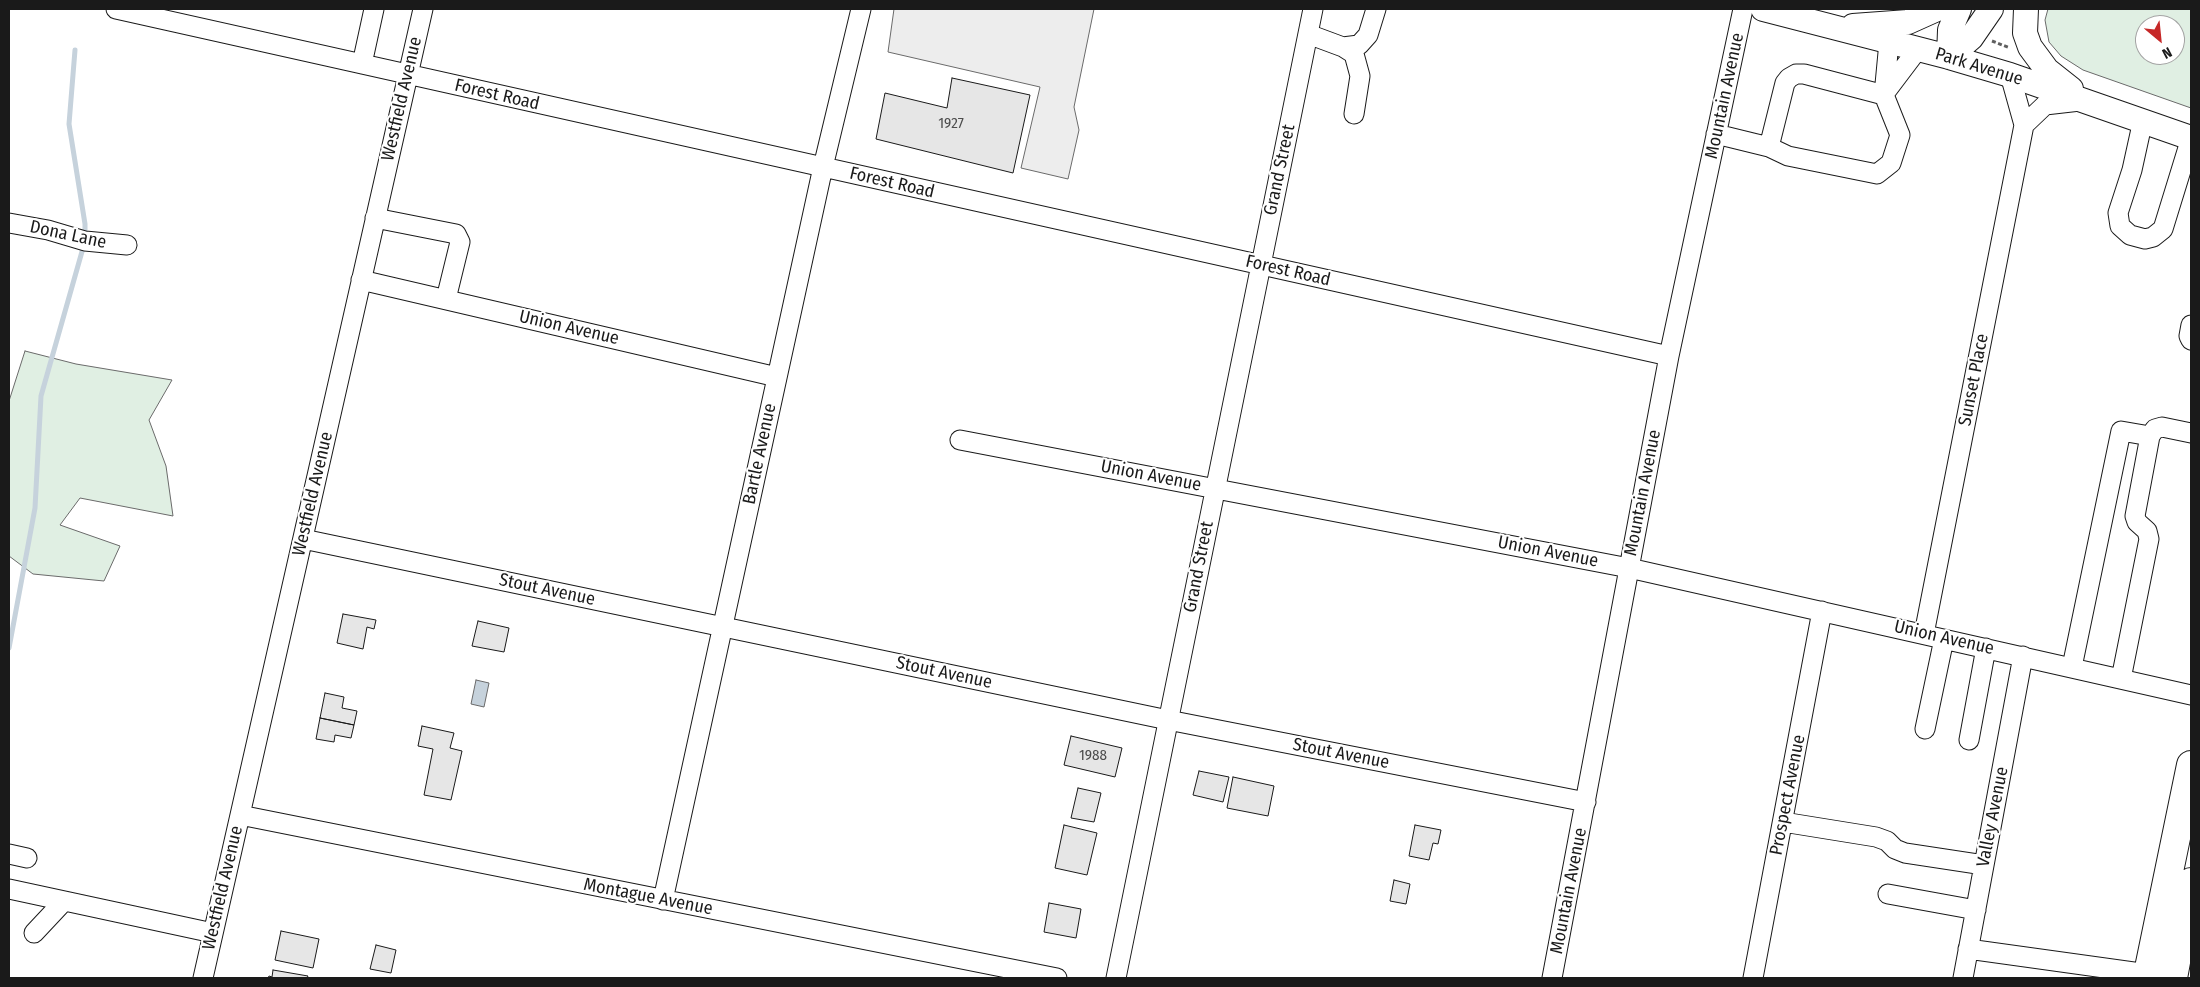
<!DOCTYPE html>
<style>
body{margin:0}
#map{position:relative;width:2200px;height:987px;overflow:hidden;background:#fff;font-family:"Fira Sans Condensed",sans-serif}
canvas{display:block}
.frame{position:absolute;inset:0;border:10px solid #1a1a1a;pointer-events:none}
.north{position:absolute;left:2135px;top:15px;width:50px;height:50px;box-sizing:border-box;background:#fff;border:1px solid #a3a3a3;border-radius:50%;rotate:152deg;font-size:14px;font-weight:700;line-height:20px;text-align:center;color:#1a1a1a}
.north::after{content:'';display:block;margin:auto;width:18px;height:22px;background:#c62828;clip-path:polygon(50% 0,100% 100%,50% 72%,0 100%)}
</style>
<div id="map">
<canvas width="2200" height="987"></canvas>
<div class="frame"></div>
<div class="north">N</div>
</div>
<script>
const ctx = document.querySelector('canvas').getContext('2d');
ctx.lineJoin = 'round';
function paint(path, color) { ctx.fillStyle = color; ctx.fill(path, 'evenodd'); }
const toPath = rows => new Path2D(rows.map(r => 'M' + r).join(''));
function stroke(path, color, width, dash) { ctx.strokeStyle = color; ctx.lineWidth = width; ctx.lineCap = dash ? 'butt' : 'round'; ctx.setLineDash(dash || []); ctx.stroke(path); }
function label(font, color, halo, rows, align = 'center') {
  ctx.font = font + ' "Fira Sans Condensed",sans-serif'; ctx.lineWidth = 4; ctx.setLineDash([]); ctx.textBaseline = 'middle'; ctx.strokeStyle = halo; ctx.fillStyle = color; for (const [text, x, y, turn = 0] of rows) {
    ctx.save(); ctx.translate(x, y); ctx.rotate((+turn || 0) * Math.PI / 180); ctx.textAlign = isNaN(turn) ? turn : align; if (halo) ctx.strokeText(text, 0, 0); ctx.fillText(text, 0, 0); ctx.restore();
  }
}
const green = toPath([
 [2048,9,2191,9,2191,108,2083,70,2061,56,2049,42,2045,20,2048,9],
 [2145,25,2175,25,2175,55,2145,55,2145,25],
 [25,351,76,364,172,380,149,420,166,466,173,516,80,498,60,525,120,546,104,581,33,574,9,556,9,401,25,351]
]);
const parking = toPath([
 [894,9,1094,9,1074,107,1079,130,1068,179,1021,168,1040,87,888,52,894,9]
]);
const water = toPath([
 [476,680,489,683,484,707,471,704,476,680]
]);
const stream = toPath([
 [9,648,35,508,41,396,85,241,85,224,69,124,75,50]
]);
const building = toPath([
 [952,78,1030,95,1013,173,876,139,885,93,947,108,952,78],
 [343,614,376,620,374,629,367,627,363,649,337,643,343,614],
 [478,621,509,628,504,652,472,646,478,621],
 [325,693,344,697,342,708,357,711,354,725,320,718,325,693],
 [320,718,354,725,351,738,335,735,334,742,316,739,320,718],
 [422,726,454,733,450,748,462,751,451,800,424,795,433,749,418,746,422,726],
 [1071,736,1122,748,1115,777,1064,765,1071,736],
 [1199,771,1229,777,1223,802,1193,795,1199,771],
 [1233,777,1274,786,1268,816,1227,808,1233,777],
 [1078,788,1101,793,1094,822,1071,818,1078,788],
 [1064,825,1097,833,1087,875,1055,868,1064,825],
 [1415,825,1441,830,1438,844,1433,843,1429,860,1409,856,1415,825],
 [1394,880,1410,884,1406,904,1390,901,1394,880],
 [1049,903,1081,909,1076,938,1044,932,1049,903],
 [281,931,319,939,313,968,275,960,281,931],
 [376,945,396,950,391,973,370,969,376,945],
 [273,970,308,976,307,978,268,978,269,976,272,977,273,970]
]);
const path = toPath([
 [1992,41,2010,48]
]);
const minor = toPath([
 [116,9,1669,356],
 [1308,34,1343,47,1354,54,1360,76,1354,114],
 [1343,47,1359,45,1368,35,1376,9],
 [362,64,374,9],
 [1884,94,1918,49],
 [2143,120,2132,170,2118,213,2120,226,2130,235,2145,239,2153,237,2163,229,2191,138],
 [2024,125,2045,105,2080,101],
 [1716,134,1769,147,1785,83,1789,78,1796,74,1804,74,1884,95],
 [1769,147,1788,156,1877,174,1891,163,1900,135,1884,95,1889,42],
 [375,218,456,234,460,242,446,299],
 [9,223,48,230,85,241,127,245],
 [361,280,777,377],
 [2191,325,2189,336,2191,340],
 [960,440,1629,568,2191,695],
 [303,539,1168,720,1586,802],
 [1924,634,2024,125,2010,75],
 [2072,667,2121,431,2150,436],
 [2121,679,2149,539,2147,531,2137,522,2135,516,2150,436,2155,429,2162,427,2191,433],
 [1925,729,1944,639],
 [1969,740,1986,648],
 [240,815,1057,978],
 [1783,822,1876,837,1887,841,1895,849,1905,853,1984,865],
 [9,854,27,858],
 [9,889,213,933],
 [1888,894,1976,910],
 [663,900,823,167,861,9],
 [34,933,64,901],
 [1968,949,2148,974],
 [203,978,423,9],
 [1116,978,1313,9],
 [1552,978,1669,356,1743,9],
 [1753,978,1822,611],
 [1963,978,2023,656]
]);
const major = toPath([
 [1763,9,1949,57,2010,75,2191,138],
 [2026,9,2025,33,2030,47,2047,70,2071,89],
 [1853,26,1908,22,1937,9],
 [1949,57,1971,38,1991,9],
 [1949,57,1950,30,1959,9]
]);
const highway = toPath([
 [2147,978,2191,765],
 [2173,978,2191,882]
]);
const numberNames = [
 ["1927",951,124],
 ["1988",1093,756]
];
const streetNames = [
 ["Park Avenue",1979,67,17],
 ["Forest Road",497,95,13],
 ["Mountain Avenue",1725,96,-78],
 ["Westfield Avenue",402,99,-77],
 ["Grand Street",1280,170,-78],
 ["Forest Road",892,183,13],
 ["Dona Lane",68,235,12],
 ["Forest Road",1288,271,13],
 ["Union Avenue",569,328,13],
 ["Sunset Place",1974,380,-79],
 ["Bartle Avenue",760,454,-78],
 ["Union Avenue",1151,476,11],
 ["Mountain Avenue",1643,493,-79],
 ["Westfield Avenue",313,494,-77],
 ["Union Avenue",1548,552,11],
 ["Grand Street",1199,567,-79],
 ["Stout Avenue",547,590,12],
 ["Union Avenue",1944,638,13],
 ["Stout Avenue",944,673,12],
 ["Stout Avenue",1341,754,11],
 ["Prospect Avenue",1788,795,-79],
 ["Valley Avenue",1993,817,-79],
 ["Westfield Avenue",223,888,-77],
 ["Mountain Avenue",1569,891,-79],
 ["Montague Avenue",648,897,11]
];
paint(green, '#e0efe3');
stroke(green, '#6a6a6a', 1);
paint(parking, '#ededed');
stroke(parking, '#6a6a6a', 1);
paint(water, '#c6d2dc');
stroke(water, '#6a6a6a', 1);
stroke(stream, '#c6d2dc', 5);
paint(building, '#e6e6e6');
stroke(building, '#1a1a1a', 1);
stroke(minor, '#1a1a1a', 21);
stroke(major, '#1a1a1a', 26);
stroke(highway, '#1a1a1a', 30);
stroke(path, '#5f5f5f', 3, [4, 2.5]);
stroke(minor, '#fff', 19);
stroke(major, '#fff', 24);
stroke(highway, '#fff', 28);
label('15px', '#4d4d4d', null, numberNames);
label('18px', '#1a1a1a', '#fff', streetNames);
</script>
